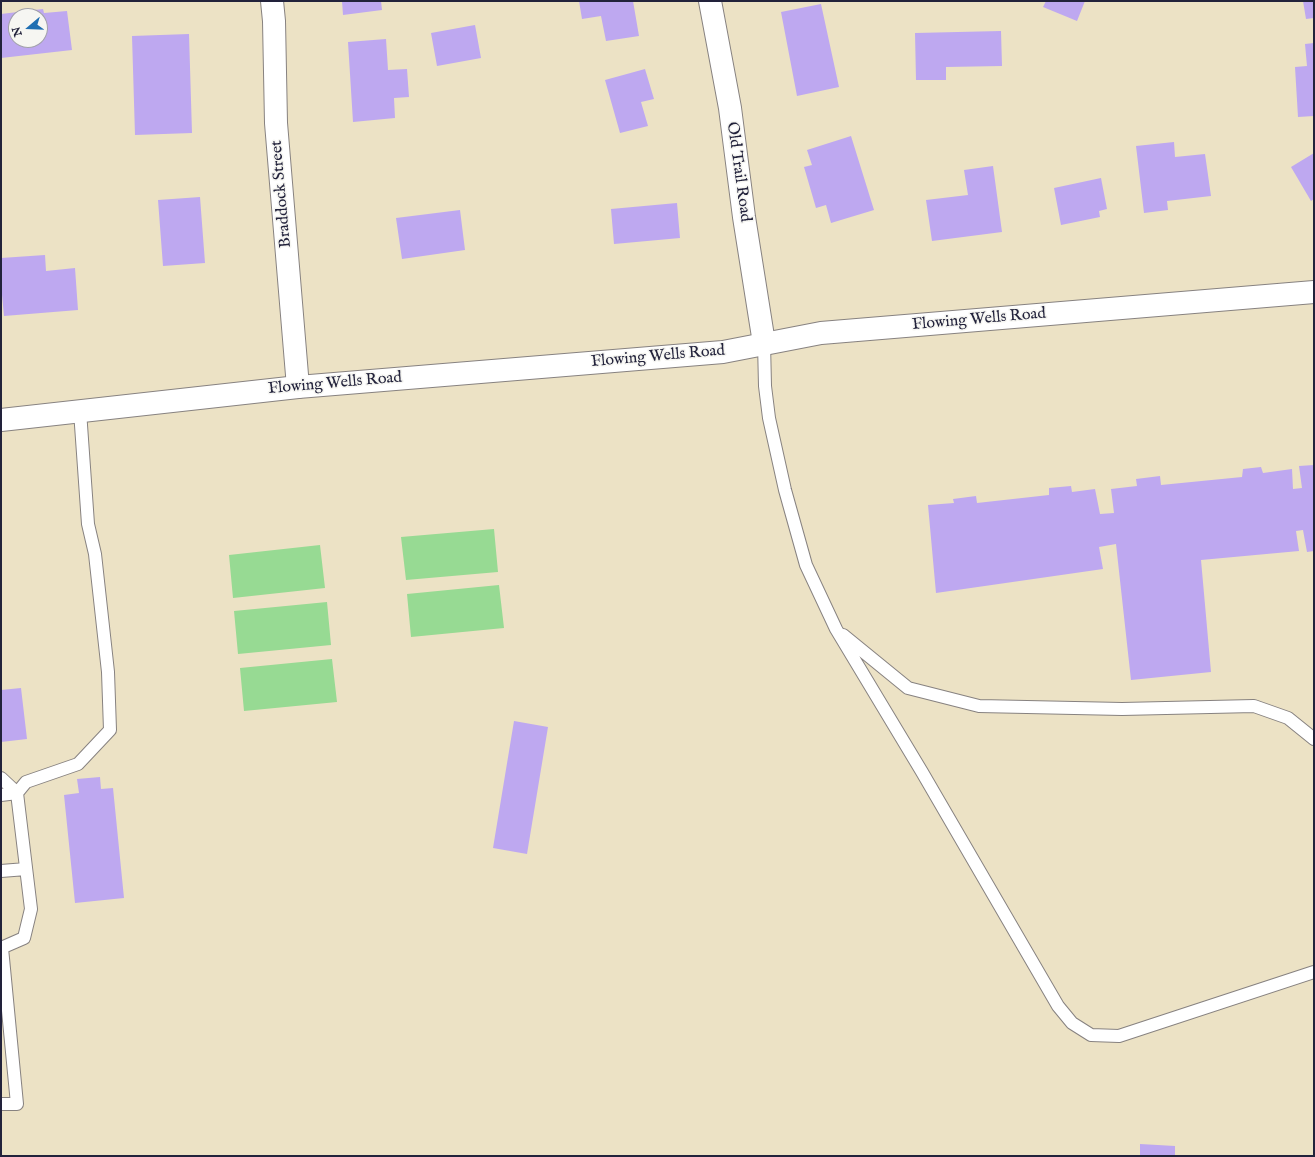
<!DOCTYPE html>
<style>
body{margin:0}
#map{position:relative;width:1315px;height:1157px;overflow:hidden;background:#ece2c5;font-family:"IM FELL English",serif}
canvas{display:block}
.frame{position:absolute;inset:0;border:2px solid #22223b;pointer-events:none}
.north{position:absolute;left:8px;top:8px;width:40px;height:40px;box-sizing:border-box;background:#f6f6f2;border:1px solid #a1a1a9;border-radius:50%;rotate:251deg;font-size:11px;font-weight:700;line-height:16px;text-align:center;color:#22223b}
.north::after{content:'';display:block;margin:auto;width:14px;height:18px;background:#1f6fb2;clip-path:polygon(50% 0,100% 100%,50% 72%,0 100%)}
</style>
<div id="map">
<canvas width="1315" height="1157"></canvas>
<div class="frame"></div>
<div class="north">N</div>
</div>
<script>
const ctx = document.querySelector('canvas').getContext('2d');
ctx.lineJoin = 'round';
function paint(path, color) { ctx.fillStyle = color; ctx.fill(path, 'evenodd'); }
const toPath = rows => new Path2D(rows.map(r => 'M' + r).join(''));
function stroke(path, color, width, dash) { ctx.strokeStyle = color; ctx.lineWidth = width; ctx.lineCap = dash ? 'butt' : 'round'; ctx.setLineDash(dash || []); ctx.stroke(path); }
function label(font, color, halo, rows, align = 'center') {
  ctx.font = font + ' "IM FELL English",serif'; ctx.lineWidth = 3; ctx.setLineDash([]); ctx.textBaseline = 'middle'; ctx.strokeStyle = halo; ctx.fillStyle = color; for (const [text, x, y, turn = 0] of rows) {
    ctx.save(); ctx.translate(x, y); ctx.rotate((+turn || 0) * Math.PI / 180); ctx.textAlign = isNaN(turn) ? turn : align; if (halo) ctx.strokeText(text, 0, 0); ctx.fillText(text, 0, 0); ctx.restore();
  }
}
const green = toPath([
 [494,529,498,572,406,580,401,537],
 [320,545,325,588,233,598,229,555],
 [499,585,504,628,411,637,407,594],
 [327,602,331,645,238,654,234,611],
 [332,659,337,702,244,711,240,668]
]);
const building = toPath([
 [342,1,381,1,382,10,343,15],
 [579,1,633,1,639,36,606,41,601,16,582,19],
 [1046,1,1085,1,1077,21,1043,7],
 [1303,1,1314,1,1314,18,1306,19],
 [821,4,839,87,797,96,781,12],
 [43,9,44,13,67,11,72,50,1,58,1,14],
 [16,16,40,16,40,40,16,40],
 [475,25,481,58,437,66,431,33],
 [1001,31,1002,66,946,67,946,80,916,80,915,33],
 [189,34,192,133,135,135,132,36],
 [386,39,388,70,407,69,409,97,394,98,395,118,353,122,348,42],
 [1314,43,1314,116,1298,117,1295,67,1307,66,1305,44],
 [645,69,654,99,641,102,648,126,620,133,605,80],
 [851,136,874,210,831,223,826,205,816,208,804,167,812,165,807,150],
 [1174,142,1175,157,1205,154,1211,196,1167,201,1168,210,1144,213,1136,146],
 [1314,153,1314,199,1311,201,1291,167],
 [993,166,1002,232,932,241,926,200,968,195,964,170],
 [1101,178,1107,209,1099,211,1100,217,1061,225,1054,188],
 [200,197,205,263,163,266,158,200],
 [677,203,680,238,614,244,611,209],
 [460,210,465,250,402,259,396,218],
 [45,255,46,271,75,268,78,310,4,316,1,284,1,258],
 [1314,465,1314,551,1307,552,1303,530,1296,531,1299,551,1201,560,1211,672,1131,680,1116,544,1099,547,1103,569,936,593,928,505,954,503,953,499,976,496,977,503,1049,495,1049,488,1071,486,1072,492,1095,489,1100,514,1114,513,1111,489,1137,486,1136,479,1160,476,1161,485,1242,477,1243,469,1261,467,1263,473,1292,469,1293,489,1302,488,1299,466],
 [21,688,27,739,1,742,1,690],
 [514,721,548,727,527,854,493,848],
 [100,777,101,789,113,788,124,898,75,903,64,795,79,793,77,779],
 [1140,1144,1175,1146,1175,1156,1140,1156]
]);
const lane = toPath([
 [764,343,765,386,769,418,785,490,806,565,836,629,922,772,1058,1006,1072,1023,1091,1035,1119,1036,1314,972],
 [843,635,908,688,979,706,1122,709,1254,706,1288,718,1314,739],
 [1,778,17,793,31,909,24,938,1,948],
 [1,795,17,793,26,782,78,764,110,730,108,672,95,554,88,524,80,411],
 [1,871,26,869],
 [1,1104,17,1104,2,948]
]);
const street = toPath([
 [272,1,274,21,276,123,298,387],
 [710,1,730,108,744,217,764,343]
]);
const secondary = toPath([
 [1,420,298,387,723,352,821,333,1314,292]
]);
const streetNames = [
 ["Old Trail Road",738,172,82],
 ["Braddock Street",282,194,-95],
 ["Flowing Wells Road",979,320,-5],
 ["Flowing Wells Road",658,357,-5],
 ["Flowing Wells Road",335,384,-5]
];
paint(green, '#97da93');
paint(building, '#bea8f0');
stroke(lane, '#878280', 14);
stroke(street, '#878280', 24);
stroke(secondary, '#878280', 24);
stroke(lane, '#fff', 12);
stroke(street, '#fff', 22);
stroke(secondary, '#fff', 22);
label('16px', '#22223b', '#f6f6f2', streetNames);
</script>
